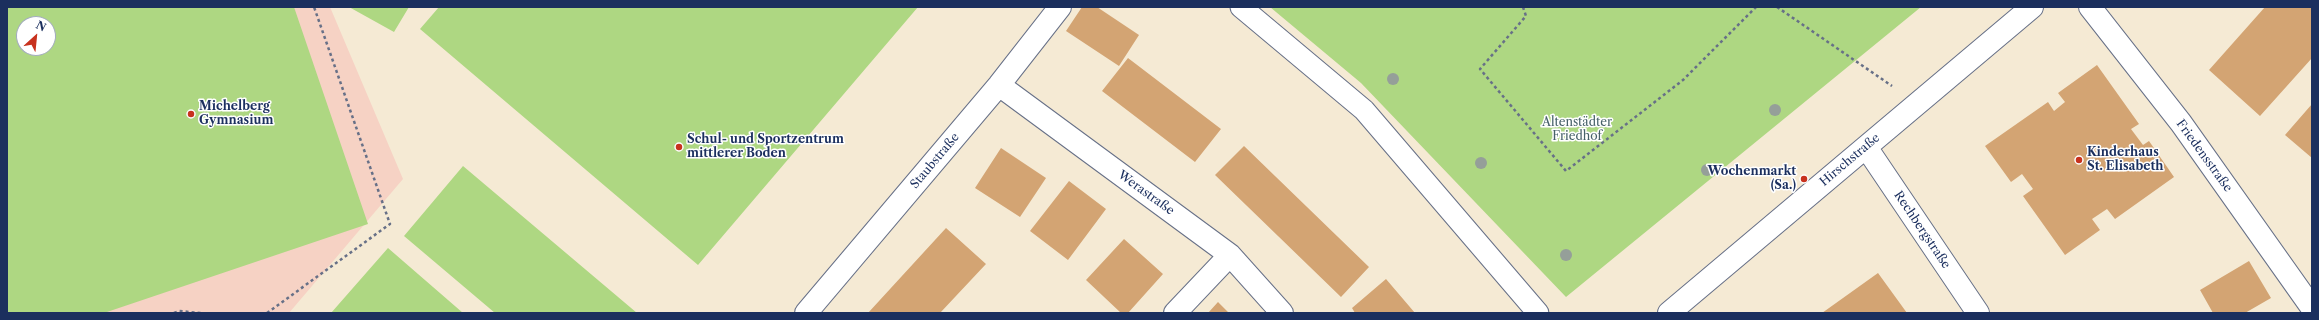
<!DOCTYPE html>
<meta charset="utf-8">
<style>
body{margin:0}
#map{position:relative;width:2319px;height:320px;overflow:hidden;background:#f5ead4;font-family:"Libre Caslon Text",serif}
canvas{display:block}
.frame{position:absolute;inset:0;border:8px solid #1b2f5e;pointer-events:none}
.north{position:absolute;left:16px;top:16px;width:40px;height:40px;box-sizing:border-box;background:#fff;border:1px solid #a4acbf;border-radius:50%;rotate:27deg;font-size:11px;font-weight:700;line-height:16px;text-align:center;color:#1b2f5e}
.north::after{content:'';display:block;margin:auto;width:14px;height:18px;background:#c8321e;clip-path:polygon(50% 0,100% 100%,50% 72%,0 100%)}
</style>
<div id="map">
<canvas width="2319" height="320"></canvas>
<div class="frame"></div>
<div class="north">N</div>
</div>
<script>
const ctx = document.querySelector('canvas').getContext('2d');
ctx.lineJoin = 'round';
function paint(path, color) { ctx.fillStyle = color; ctx.fill(path, 'evenodd'); }
const toPath = rows => new Path2D(rows.map(r => 'M' + r).join(''));
function stroke(path, color, width, dash) { ctx.strokeStyle = color; ctx.lineWidth = width; ctx.lineCap = dash ? 'butt' : 'round'; ctx.setLineDash(dash || []); ctx.stroke(path); }
function label(font, color, halo, rows, align = 'center') {
  ctx.font = font + ' "Libre Caslon Text",serif'; ctx.lineWidth = 3; ctx.setLineDash([]); ctx.textBaseline = 'middle'; ctx.strokeStyle = halo; ctx.fillStyle = color; for (const [text, x, y, turn = 0] of rows) {
    ctx.save(); ctx.translate(x, y); ctx.rotate((+turn || 0) * Math.PI / 180); ctx.textAlign = isNaN(turn) ? turn : align; if (halo) ctx.strokeText(text, 0, 0); ctx.fillText(text, 0, 0); ctx.restore();
  }
}
const built = toPath([
 [7,7,330,7,403,179,289,313,7,313],
 [24,24,48,24,48,48,24,48]
]);
const green = toPath([
 [7,7,294,7,368,224,104,313,7,313],
 [24,24,48,24,48,48,24,48],
 [349,7,409,7,394,32],
 [439,7,918,7,698,265,420,29],
 [1270,7,1921,7,1566,297,1361,83],
 [463,166,637,313,495,313,404,236],
 [388,248,463,313,331,313]
]);
const building = toPath([
 [1082,7,1097,7,1139,35,1119,66,1066,31],
 [2265,7,2312,7,2312,58,2260,116,2209,70],
 [1128,58,1221,129,1195,162,1102,91],
 [2097,65,2139,124,2131,129,2143,145,2149,141,2174,177,2115,219,2107,209,2092,219,2100,230,2065,255,2023,196,2033,189,2022,174,2011,182,1985,146,2048,102,2054,111,2065,102,2058,93],
 [2312,104,2312,158,2285,135],
 [1244,146,1369,267,1341,297,1215,175],
 [1001,148,1046,178,1020,217,975,188],
 [1069,181,1106,209,1068,260,1030,231],
 [946,228,986,264,940,313,868,313],
 [1124,239,1163,274,1128,313,1121,313,1086,280],
 [2249,261,2271,298,2245,313,2213,313,2200,290],
 [1878,273,1907,313,1822,313],
 [1386,279,1415,313,1355,313,1352,308],
 [1218,302,1229,313,1208,313]
]);
const path = toPath([
 [1523,7,1526,16,1480,69,1566,171,1683,80,1756,7],
 [1777,7,1892,86],
 [174,313,179,311,201,313],
 [267,313,390,224,314,7]
]);
const lane = toPath([
 [1241,7,1364,110,1538,313]
]);
const street = toPath([
 [2090,7,2181,123,2312,308],
 [999,85,1230,255,1282,313],
 [1866,147,1978,313],
 [806,313,999,85,1060,7],
 [1175,313,1230,255],
 [1669,313,2032,7]
]);
const trees = [
 [1393,79],
 [1775,110],
 [1481,163],
 [1707,170],
 [1566,255]
];
const markers = [
 [191,114,4,"#c8321e"],
 [679,147,4,"#c8321e"],
 [2079,160,4,"#c8321e"],
 [1804,179,4,"#c8321e"]
];
const poiNames = [
 ["Michelberg",199,107],
 ["Gymnasium",199,121],
 ["Schul- und Sportzentrum",687,140],
 ["mittlerer Boden",687,154],
 ["Kinderhaus",2087,153],
 ["St. Elisabeth",2087,167],
 ["Wochenmarkt",1796,172,"right"],
 ["(Sa.)",1796,186,"right"]
];
const parkNames = [
 ["Altenstädter",1577,123],
 ["Friedhof",1577,137]
];
const streetNames = [
 ["Friedensstraße",2204,156,54],
 ["Hirschstraße",1850,160,-40],
 ["Staubstraße",935,161,-50],
 ["Werastraße",1146,193,36],
 ["Rechbergstraße",1922,230,56]
];
paint(built, '#f6d2c4');
paint(green, '#aed782');
paint(building, '#d3a473');
stroke(lane, '#677087', 23);
stroke(street, '#677087', 24);
stroke(path, '#677087', 2.5, [3, 3]);
stroke(lane, '#fff', 21);
stroke(street, '#fff', 22);
ctx.fillStyle = '#959f99';
for (const [x, y] of trees) { ctx.beginPath(); ctx.arc(x, y, 6, 0, 2 * Math.PI); ctx.fill(); }
for (const [x, y, r, color] of markers) { const dot = new Path2D(); dot.arc(x, y, r, 0, 2 * Math.PI); ctx.fillStyle = color; ctx.fill(dot); stroke(dot, '#fff', 1.5); }
label('bold 12px', '#1b2f5e', '#fff', poiNames, 'left');
label('12px', '#476169', '#fff', parkNames);
label('12px', '#1b2f5e', '#fff', streetNames);
</script>
